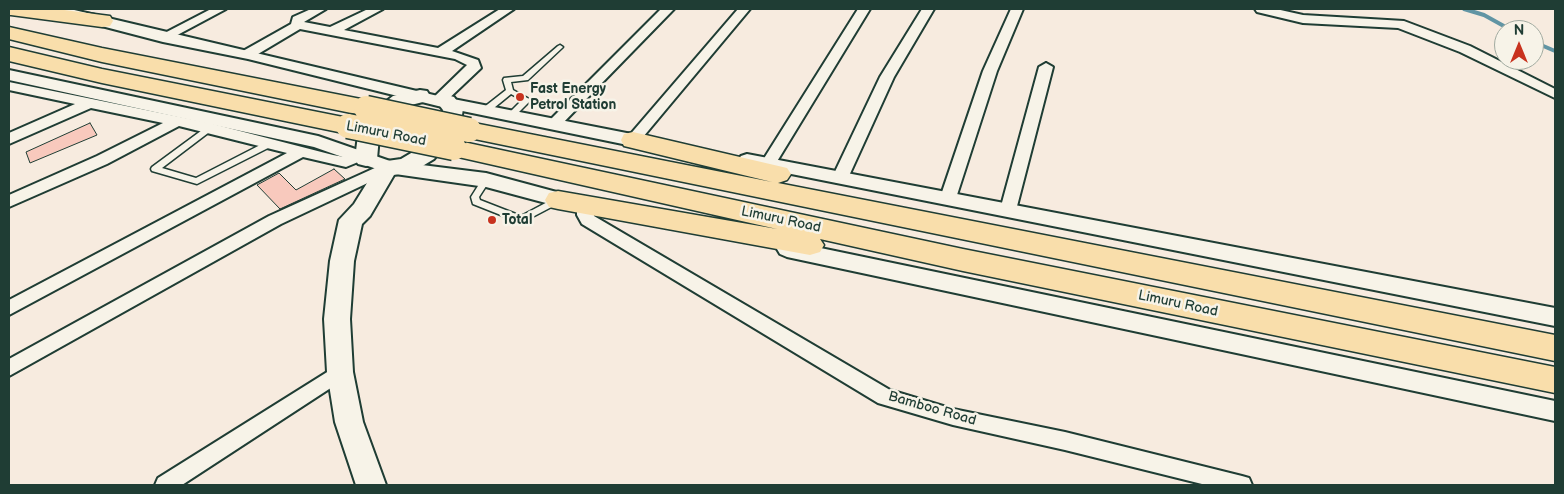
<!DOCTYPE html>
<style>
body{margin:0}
#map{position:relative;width:1564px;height:494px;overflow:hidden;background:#f7ebdf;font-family:"Balsamiq Sans",sans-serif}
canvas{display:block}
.frame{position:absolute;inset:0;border:10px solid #1f3d34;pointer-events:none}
.north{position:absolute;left:1494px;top:20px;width:50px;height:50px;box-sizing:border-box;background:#f7f3e8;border:1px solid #a1aaa0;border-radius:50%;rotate:0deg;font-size:14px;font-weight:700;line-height:20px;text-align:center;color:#1f3d34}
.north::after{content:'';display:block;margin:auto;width:18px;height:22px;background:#c8321e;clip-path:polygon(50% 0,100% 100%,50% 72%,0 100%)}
</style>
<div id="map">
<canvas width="1564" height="494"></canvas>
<div class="frame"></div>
<div class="north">N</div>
</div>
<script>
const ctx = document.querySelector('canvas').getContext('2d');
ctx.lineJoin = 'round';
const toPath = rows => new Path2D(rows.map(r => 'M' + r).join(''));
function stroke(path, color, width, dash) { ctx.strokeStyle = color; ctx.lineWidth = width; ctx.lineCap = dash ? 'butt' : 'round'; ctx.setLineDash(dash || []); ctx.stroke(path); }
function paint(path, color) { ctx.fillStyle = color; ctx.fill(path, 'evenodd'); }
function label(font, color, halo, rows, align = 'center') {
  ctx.font = font + ' "Balsamiq Sans",sans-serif'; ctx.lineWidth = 5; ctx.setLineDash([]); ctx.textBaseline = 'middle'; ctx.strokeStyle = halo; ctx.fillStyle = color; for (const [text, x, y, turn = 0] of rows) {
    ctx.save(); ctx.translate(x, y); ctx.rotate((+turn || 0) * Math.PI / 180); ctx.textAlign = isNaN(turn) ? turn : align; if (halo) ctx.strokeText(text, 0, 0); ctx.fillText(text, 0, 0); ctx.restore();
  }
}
const stream = toPath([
 [1464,9,1484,15,1511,30],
 [1534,42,1555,51]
]);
const building = toPath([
 [90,123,97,135,30,163,26,152,90,123],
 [334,169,345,179,280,209,257,185,279,173,296,190,334,169]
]);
const service = toPath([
 [560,45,563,47,562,48,528,80,511,82,513,90,531,100,514,117,511,117,507,115,522,100,511,94,489,112,483,112,482,110,483,108,506,90,503,80,504,78,523,76,558,46,560,45],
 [209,125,213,128,212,130,162,168,196,178,266,142,269,141,273,144,272,146,197,184,152,171,151,169,152,167,209,125],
 [486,177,490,180,479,197,480,200,521,216,555,198,561,198,562,200,561,202,521,223,473,204,471,197,483,178,486,177]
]);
const minor = toPath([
 [211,9,226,9,168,40,163,41,157,37,211,9],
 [311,9,326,9,304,22,330,27,368,9,383,9,344,30,438,48,500,9,514,9,452,51,478,60,481,68,443,104,438,105,431,101,433,98,467,65,455,59,300,29,253,57,243,57,241,54,243,51,291,24,293,17,311,9],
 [661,9,674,9,560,126,550,126,548,123,550,120,661,9],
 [738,9,750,9,638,143,628,143,626,140,628,137,738,9],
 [858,9,870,9,773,168,763,168,761,164,763,160,858,9],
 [922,9,934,9,894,77,848,178,845,182,840,183,835,182,832,178,880,77,922,9],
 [1011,9,1023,9,997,71,956,198,953,202,948,204,943,202,940,198,983,71,1011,9],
 [1255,9,1276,9,1303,15,1404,21,1470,46,1555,89,1555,98,1460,52,1398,28,1303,23,1257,12,1255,9],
 [1046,63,1053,67,1016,210,1014,214,1008,216,1002,214,1000,210,1039,67,1046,63],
 [9,82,209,123,333,155,344,157,358,151,365,156,363,160,346,167,303,157,9,315,9,300,287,153,179,126,107,164,9,207,9,195,97,156,163,123,91,108,9,144,9,133,75,104,9,90,9,82],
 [388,162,393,163,395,167,393,171,281,224,9,376,9,359,269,216,388,162],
 [585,200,591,202,593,206,594,216,890,390,953,409,1065,432,1242,476,1249,478,1252,485,1206,485,1065,450,953,425,878,403,582,224,577,215,577,206,579,202,585,200],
 [340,364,346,366,349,372,346,378,182,485,155,485,158,478,340,364]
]);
const tertiary = toPath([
 [45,9,70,9,438,96,647,137,653,139,656,143,653,147,647,149,438,106,248,59,163,42,48,12,45,9],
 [9,70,318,136,390,161,486,173,579,198,582,203,579,208,572,210,486,187,388,173,314,147,9,80,9,70],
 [747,154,1555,308,1555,326,741,164,738,160,741,156,747,154],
 [787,241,1555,401,1555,421,787,257,780,254,777,249,780,244,787,241]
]);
const secondary = toPath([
 [420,90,427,91,430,96,427,101,407,106,398,113,379,136,377,159,374,164,366,166,358,164,355,159,358,135,362,130,384,103,393,96,420,90],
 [447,95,454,97,463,109,461,121,447,143,434,159,416,170,394,175,370,216,362,224,354,261,350,319,353,372,363,422,386,485,356,485,335,422,327,372,324,319,330,261,339,220,354,204,380,162,401,159,418,149,433,133,441,121,443,110,437,102,440,97,447,95]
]);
const trunk = toPath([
 [9,9,57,9,102,15,110,16,113,21,110,26,102,27,11,15,9,15,9,9],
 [9,27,102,48,366,100,374,103,378,108,374,113,366,116,102,62,9,39,9,27],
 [9,47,102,69,348,118,357,120,360,126,357,132,348,134,102,83,9,61,9,47],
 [469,122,772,182,624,146,621,140,624,134,633,132,787,168,791,174,787,180,778,183,1555,335,1555,361,460,136,457,130,460,124,469,122],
 [454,140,963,249,1555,367,1555,393,963,271,820,239,824,245,820,252,810,255,558,209,549,207,545,200,549,193,558,191,777,229,445,154,442,148,445,142,454,140]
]);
const trunkBridge = toPath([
 [366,108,469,130],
 [348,126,454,148]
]);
const markers = [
 [520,97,5,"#c8321e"],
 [492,220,5,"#c8321e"]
];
const poiNames = [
 ["Fast Energy",530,89],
 ["Petrol Station",530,105],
 ["Total",502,220]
];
const streetNames = [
 ["Limuru Road",386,134,11],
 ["Limuru Road",781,220,12],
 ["Limuru Road",1178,304,12],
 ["Bamboo Road",932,409,16]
];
stroke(stream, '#6195a4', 4);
paint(building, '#f8c9bd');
stroke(building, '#1f3d34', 1);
stroke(service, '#1f3d34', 3);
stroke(minor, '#1f3d34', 4);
stroke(tertiary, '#1f3d34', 4);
stroke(secondary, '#1f3d34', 4);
stroke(trunk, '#1f3d34', 3);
paint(service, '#f7f3e8');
paint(minor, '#f7f3e8');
paint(tertiary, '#f7f3e8');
paint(secondary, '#f7f3e8');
paint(trunk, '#f9deab');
stroke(trunkBridge, '#1f3d34', 27, []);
stroke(trunkBridge, '#f9deab', 24);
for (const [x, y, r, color] of markers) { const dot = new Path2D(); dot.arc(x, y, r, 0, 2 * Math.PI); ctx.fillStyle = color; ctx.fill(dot); stroke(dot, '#f7f3e8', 2); }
label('bold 14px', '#1f3d34', '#f7f3e8', poiNames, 'left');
label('14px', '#1f3d34', '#f7f3e8', streetNames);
</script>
